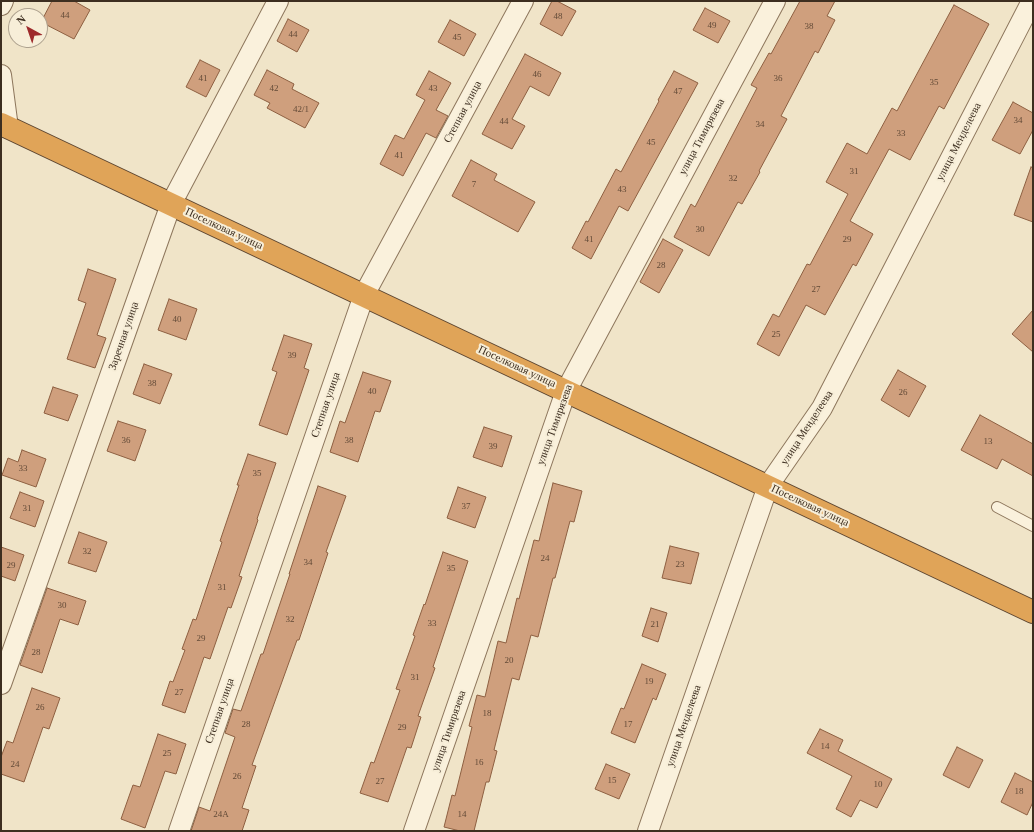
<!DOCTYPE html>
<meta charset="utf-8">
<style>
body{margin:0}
#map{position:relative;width:1034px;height:832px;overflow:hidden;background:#f0e4c8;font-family:Georgia,serif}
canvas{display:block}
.frame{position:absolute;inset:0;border:2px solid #3d2e20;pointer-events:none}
.north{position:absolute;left:8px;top:8px;width:40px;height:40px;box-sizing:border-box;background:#f7eed8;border:1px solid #ada18e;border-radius:50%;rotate:320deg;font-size:11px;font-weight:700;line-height:16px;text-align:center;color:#3d2e20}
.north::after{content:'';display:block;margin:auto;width:14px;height:18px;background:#9e2a2b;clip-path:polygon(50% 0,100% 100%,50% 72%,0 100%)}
</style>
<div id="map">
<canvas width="1034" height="832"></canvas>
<div class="frame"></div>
<div class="north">N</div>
</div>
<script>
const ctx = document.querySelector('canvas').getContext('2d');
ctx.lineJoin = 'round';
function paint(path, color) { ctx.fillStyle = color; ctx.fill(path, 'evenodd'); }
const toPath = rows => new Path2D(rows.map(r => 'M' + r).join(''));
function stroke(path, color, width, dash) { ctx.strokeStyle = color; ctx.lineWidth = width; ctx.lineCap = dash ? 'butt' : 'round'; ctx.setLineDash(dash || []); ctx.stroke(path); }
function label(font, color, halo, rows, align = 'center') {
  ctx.font = font + ' Georgia,serif'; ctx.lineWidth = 4; ctx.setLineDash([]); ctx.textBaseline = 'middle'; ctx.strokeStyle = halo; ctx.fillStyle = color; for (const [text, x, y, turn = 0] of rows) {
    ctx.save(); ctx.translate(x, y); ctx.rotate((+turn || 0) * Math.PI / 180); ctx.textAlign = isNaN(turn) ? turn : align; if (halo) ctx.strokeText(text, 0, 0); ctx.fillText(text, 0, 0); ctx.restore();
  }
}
const building = toPath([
 [52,1,74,1,90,10,74,39,41,22,52,1],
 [552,1,557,1,576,11,562,36,540,24,552,1],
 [800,1,835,1,827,16,835,20,818,53,815,51,781,116,787,119,759,171,760,172,742,204,738,202,709,256,674,237,691,204,695,207,757,88,751,85,769,53,771,54,800,1],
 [954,5,989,24,944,109,939,106,910,160,889,149,850,221,873,234,856,266,853,264,825,315,806,305,779,356,757,344,773,314,779,317,807,264,810,265,848,194,826,182,847,143,867,154,892,108,897,111,954,5],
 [705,8,730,21,718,43,693,30,705,8],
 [288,19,309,30,297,52,277,41,288,19],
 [450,20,476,34,464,56,438,42,450,20],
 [525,54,561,73,549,96,530,86,512,119,525,126,512,149,482,134,525,54],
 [200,60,220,70,206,97,186,87,200,60],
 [267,70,294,84,292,89,319,103,305,128,267,108,270,103,254,95,267,70],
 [429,71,451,83,436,110,448,116,436,138,426,133,403,176,380,164,395,135,404,139,425,100,416,95,429,71],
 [674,71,698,83,628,211,619,206,591,259,572,248,586,221,588,222,616,169,621,172,659,101,658,100,674,71],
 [1013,102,1033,113,1033,130,1020,154,992,140,1013,102],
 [471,160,497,174,494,180,535,202,518,232,452,196,471,160],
 [1031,167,1033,168,1033,222,1014,215,1031,167],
 [663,239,683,250,659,293,640,282,663,239],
 [88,269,116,279,97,335,106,338,95,368,67,359,86,303,78,300,88,269],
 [169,299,197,309,186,340,158,330,169,299],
 [1033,310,1033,352,1012,334,1033,310],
 [284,335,312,344,304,368,309,370,287,435,259,425,277,372,272,370,284,335],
 [144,364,172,374,160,404,133,394,144,364],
 [898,370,926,386,909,417,881,400,898,370],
 [363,372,391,381,380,412,375,411,358,462,330,452,340,421,345,423,363,372],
 [53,387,78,395,68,421,44,413,53,387],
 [980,415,1033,444,1033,476,1002,459,997,469,961,450,980,415],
 [118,421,146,430,135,461,107,451,118,421],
 [484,427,512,436,502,467,473,457,484,427],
 [22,450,46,459,36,487,2,475,8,458,18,462,22,450],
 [248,454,276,463,257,519,258,520,239,576,242,577,231,608,228,607,210,659,204,657,185,713,162,705,170,681,173,682,185,650,182,649,193,619,196,620,222,542,220,541,239,485,237,485,248,454],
 [553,483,582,491,574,522,570,521,555,578,553,578,538,637,531,635,519,680,512,678,494,750,497,751,489,782,486,782,474,831,460,831,444,827,452,795,455,796,472,727,469,726,477,695,485,697,498,641,506,643,517,598,519,599,534,540,539,541,553,483],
 [318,486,346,496,326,552,328,553,299,640,297,640,252,765,256,766,242,808,249,810,242,831,191,831,199,807,210,811,235,737,225,733,233,709,241,711,261,654,263,654,290,574,289,574,318,486],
 [458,487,486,497,475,528,447,518,458,487],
 [20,492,44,501,35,527,10,518,20,492],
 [79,532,107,542,96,572,68,563,79,532],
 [670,546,699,553,691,584,662,578,670,546],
 [1,547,24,555,15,581,1,576,1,547],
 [443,552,468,561,433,667,435,668,418,716,421,717,411,748,407,747,388,802,360,793,371,762,374,763,400,690,396,689,415,636,413,635,424,604,425,605,443,552],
 [47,588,86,601,78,625,60,619,42,673,20,665,47,588],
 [651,608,667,613,658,642,642,636,651,608],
 [642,664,666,674,656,700,653,698,635,743,611,733,621,708,624,709,642,664],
 [32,688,60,698,49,729,43,727,24,782,1,774,1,757,7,741,13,743,32,688],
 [820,729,843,740,838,751,892,779,877,808,860,800,851,817,836,809,852,776,807,753,820,729],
 [158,734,186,744,176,774,165,771,145,828,121,819,133,785,140,787,158,734],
 [957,747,983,760,969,788,943,775,957,747],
 [606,764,630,774,619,799,595,789,606,764],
 [1015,773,1033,782,1033,802,1027,815,1001,802,1015,773]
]);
const lane = toPath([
 [997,507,1033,526]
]);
const street = toPath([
 [1,5,3,1],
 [1,75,8,128],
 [1,684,171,204,278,1],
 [179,831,364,295,523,1],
 [414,831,566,391,775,1],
 [648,831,768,486,822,408,1032,1]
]);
const highway = toPath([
 [1,124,1033,612]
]);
const numberNames = [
 ["44",65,16],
 ["48",558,17],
 ["49",712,26],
 ["38",809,27],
 ["44",293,35],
 ["45",457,38],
 ["46",537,75],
 ["41",203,79],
 ["36",778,79],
 ["35",934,83],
 ["42",274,89],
 ["43",433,89],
 ["47",678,92],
 ["42/1",301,110],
 ["34",1018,121],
 ["44",504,122],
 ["34",760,125],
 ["33",901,134],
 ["45",651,143],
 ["41",399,156],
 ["31",854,172],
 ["32",733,179],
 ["7",474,185],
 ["43",622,190],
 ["30",700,230],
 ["41",589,240],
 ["29",847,240],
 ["28",661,266],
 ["27",816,290],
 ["40",177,320],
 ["25",776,335],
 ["39",292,356],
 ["38",152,384],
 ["40",372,392],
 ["26",903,393],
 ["36",126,441],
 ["38",349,441],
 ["13",988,442],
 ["39",493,447],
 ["33",23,469],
 ["35",257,474],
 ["37",466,507],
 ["31",27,509],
 ["32",87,552],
 ["24",545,559],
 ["34",308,563],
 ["23",680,565],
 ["29",11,566],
 ["35",451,569],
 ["31",222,588],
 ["30",62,606],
 ["32",290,620],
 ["33",432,624],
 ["21",655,625],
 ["29",201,639],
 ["28",36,653],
 ["20",509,661],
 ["31",415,678],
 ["19",649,682],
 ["27",179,693],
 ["26",40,708],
 ["18",487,714],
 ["28",246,725],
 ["17",628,725],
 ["29",402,728],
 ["14",825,747],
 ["25",167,754],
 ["16",479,763],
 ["24",15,765],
 ["26",237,777],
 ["15",612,781],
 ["27",380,782],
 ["10",878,785],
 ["18",1019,792],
 ["24А",221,815],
 ["14",462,815]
];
const streetNames = [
 ["Степная улица",463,112,-62],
 ["улица Тимирязева",702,137,-62],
 ["улица Менделеева",959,142,-63],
 ["Поселковая улица",224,229,25],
 ["Заречная улица",124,336,-71],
 ["Поселковая улица",517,367,25],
 ["Степная улица",326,405,-71],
 ["улица Тимирязева",555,425,-70],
 ["улица Менделеева",807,428,-57],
 ["Поселковая улица",810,506,25],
 ["Степная улица",220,711,-71],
 ["улица Менделеева",684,726,-71],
 ["улица Тимирязева",449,731,-71]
];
paint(building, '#cf9f7d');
stroke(building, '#8d5f41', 1);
stroke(lane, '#8d765c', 12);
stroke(street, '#8d765c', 22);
stroke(highway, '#5b4430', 24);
stroke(lane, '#faf1dc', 10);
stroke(street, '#faf1dc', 20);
stroke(highway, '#e0a458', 22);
label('9px', '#624a37', null, numberNames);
label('11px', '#3d2e20', '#f7eed8', streetNames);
</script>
